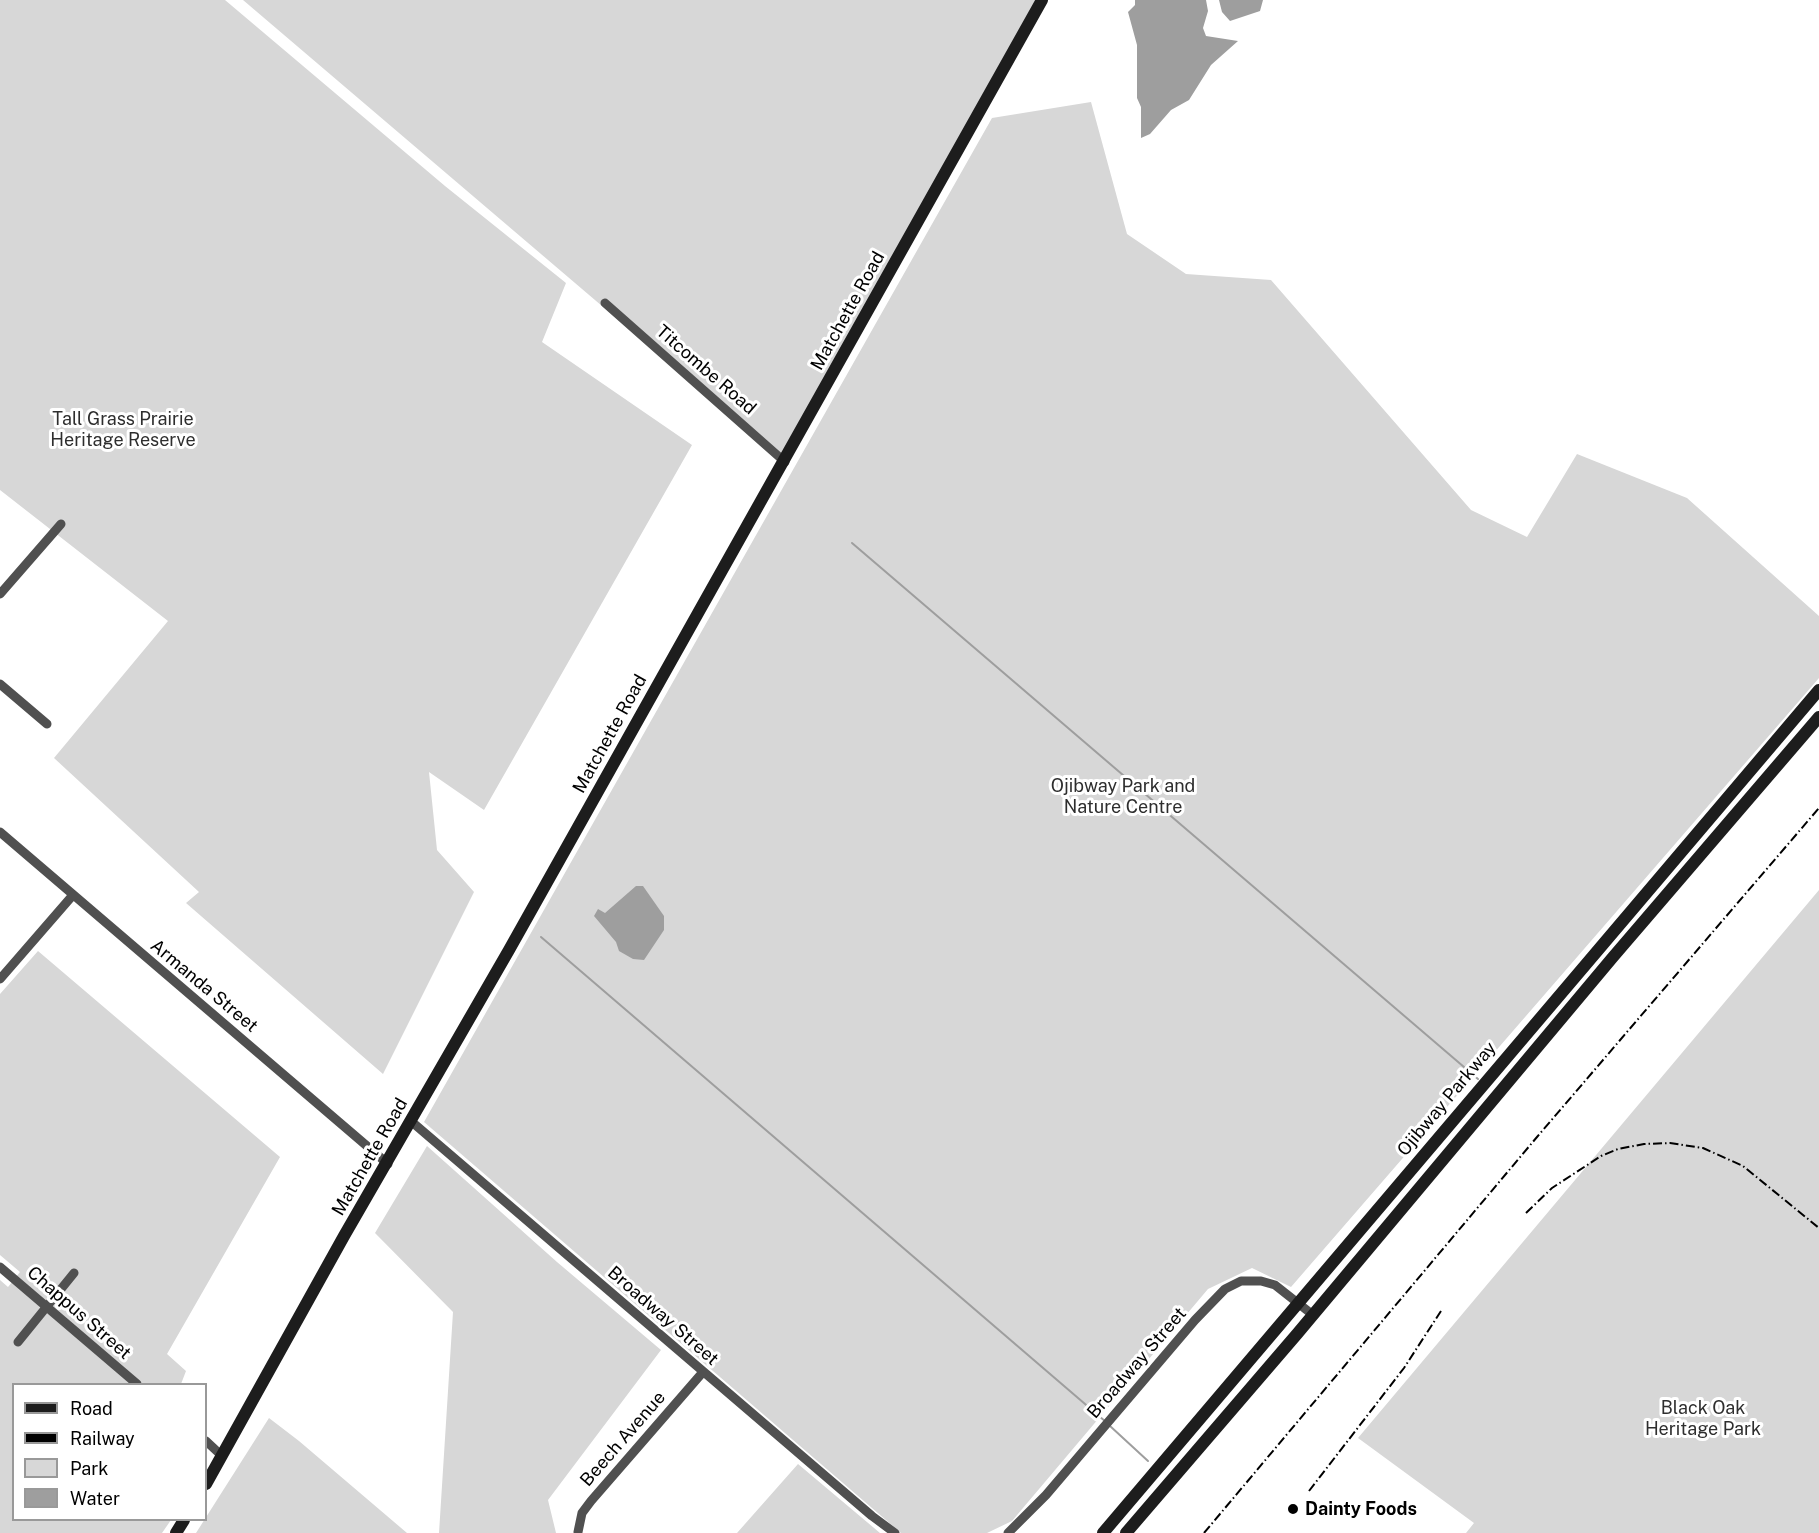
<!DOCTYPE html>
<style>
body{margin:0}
#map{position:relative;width:1819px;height:1533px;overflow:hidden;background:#fff;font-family:"Public Sans",sans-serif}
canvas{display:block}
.legend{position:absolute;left:12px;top:1383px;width:195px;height:138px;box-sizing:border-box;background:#fff;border:2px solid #999;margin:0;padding:8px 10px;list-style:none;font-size:18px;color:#000}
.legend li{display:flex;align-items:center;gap:12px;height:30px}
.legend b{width:30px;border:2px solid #999}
</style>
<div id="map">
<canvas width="1819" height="1533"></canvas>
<ul class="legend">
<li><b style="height:8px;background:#1d1d1d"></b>Road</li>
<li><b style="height:8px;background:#000"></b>Railway</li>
<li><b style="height:16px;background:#d7d7d7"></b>Park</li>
<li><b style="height:16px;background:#9e9e9e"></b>Water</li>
</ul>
</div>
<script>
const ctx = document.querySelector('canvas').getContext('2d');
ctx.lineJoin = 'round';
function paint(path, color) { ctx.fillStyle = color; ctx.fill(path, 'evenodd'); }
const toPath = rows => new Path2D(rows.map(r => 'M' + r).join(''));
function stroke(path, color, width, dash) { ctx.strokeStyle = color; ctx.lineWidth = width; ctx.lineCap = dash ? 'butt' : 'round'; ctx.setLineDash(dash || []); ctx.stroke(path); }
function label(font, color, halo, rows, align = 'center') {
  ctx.font = font + ' "Public Sans",sans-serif'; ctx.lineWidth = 6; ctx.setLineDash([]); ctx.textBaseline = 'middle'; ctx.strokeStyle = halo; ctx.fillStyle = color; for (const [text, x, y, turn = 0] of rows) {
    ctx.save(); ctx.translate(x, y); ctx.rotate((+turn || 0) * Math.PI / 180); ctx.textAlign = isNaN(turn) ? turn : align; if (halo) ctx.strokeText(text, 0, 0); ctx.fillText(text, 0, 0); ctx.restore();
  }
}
const green = toPath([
 [0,0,225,0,445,186,566,283,542,342,692,445,484,810,429,772,437,850,474,892,383,1074,186,903,199,892,54,758,168,621,0,490],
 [243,0,1040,0,785,462],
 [1091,102,1127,234,1186,274,1271,280,1471,510,1527,537,1577,454,1687,498,1819,616,1819,678,1291,1287,1252,1268,1208,1289,1012,1521,987,1533,901,1533,424,1122,992,118],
 [1819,890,1819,1533,1466,1533,1474,1523,1358,1438],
 [38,951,280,1157,167,1354,186,1371,181,1384,14,1384,14,1520,171,1520,162,1533,0,1533,0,1280,8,1287,20,1272,0,1255,0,994],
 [427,1146,557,1262,661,1350,548,1500,556,1533,439,1533,453,1312,375,1233],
 [269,1418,299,1441,407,1533,196,1533],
 [798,1464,880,1533,737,1533]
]);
const water = toPath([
 [1135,0,1206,0,1208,11,1203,28,1206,36,1238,41,1211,65,1189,100,1171,110,1150,134,1141,138,1141,107,1137,98,1137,45,1128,12,1135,5],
 [1219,0,1263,0,1260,11,1230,21,1222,12],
 [636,886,643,886,664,916,664,930,644,960,633,959,619,951,616,942,594,916,598,909,605,913]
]);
const stream = toPath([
 [852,543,1478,1079],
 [541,937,1106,1422],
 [1110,1426,1148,1461]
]);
const street = toPath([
 [605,303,785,462],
 [0,594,61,524],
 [0,684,47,724],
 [0,832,388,1164],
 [0,979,73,895],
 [412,1122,872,1516,895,1533],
 [0,1267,137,1384],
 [18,1342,74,1273],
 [206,1441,221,1455],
 [578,1532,582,1513,591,1501,703,1372],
 [1008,1533,1046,1495,1195,1320,1225,1289,1241,1281,1261,1281,1275,1285,1313,1315]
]);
const secondary = toPath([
 [206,1484,344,1236,509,950,1042,0],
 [176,1533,184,1520],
 [1103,1533,1819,690],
 [1126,1533,1297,1334,1613,957,1819,717]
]);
const rail = toPath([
 [1526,1213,1552,1188,1601,1156,1618,1149,1644,1144,1670,1143,1703,1148,1743,1166,1819,1228],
 [1309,1491,1404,1368,1441,1311],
 [1204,1533,1537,1137,1819,808]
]);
const markers = [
 [1293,1509,6,"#000"]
];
const streetNames = [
 ["Matchette Road",848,311,-61],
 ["Titcombe Road",706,370,41],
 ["Matchette Road",610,734,-61],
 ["Armanda Street",204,986,40],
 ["Ojibway Parkway",1447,1099,-50],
 ["Matchette Road",370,1157,-60],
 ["Chappus Street",79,1313,41],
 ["Broadway Street",663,1316,41],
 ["Broadway Street",1137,1363,-49],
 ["Beech Avenue",623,1439,-49]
];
const parkNames = [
 ["Tall Grass Prairie",123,419],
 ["Heritage Reserve",123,440],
 ["Ojibway Park and",1123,786],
 ["Nature Centre",1123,807],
 ["Black Oak",1703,1408],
 ["Heritage Park",1703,1429]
];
const poiNames = [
 ["Dainty Foods",1305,1509]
];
paint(green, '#d7d7d7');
paint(water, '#9e9e9e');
stroke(stream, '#9e9e9e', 2);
stroke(street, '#505050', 9);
stroke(secondary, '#1d1d1d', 12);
stroke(rail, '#000', 2, [9, 3, 1.5, 3]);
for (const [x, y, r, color] of markers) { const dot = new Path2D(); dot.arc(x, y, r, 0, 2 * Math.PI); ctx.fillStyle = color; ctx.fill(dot); stroke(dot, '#fff', 2); }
label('18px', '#000', '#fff', streetNames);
label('18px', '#2e2e2e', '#fff', parkNames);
label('bold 18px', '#000', '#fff', poiNames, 'left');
</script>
